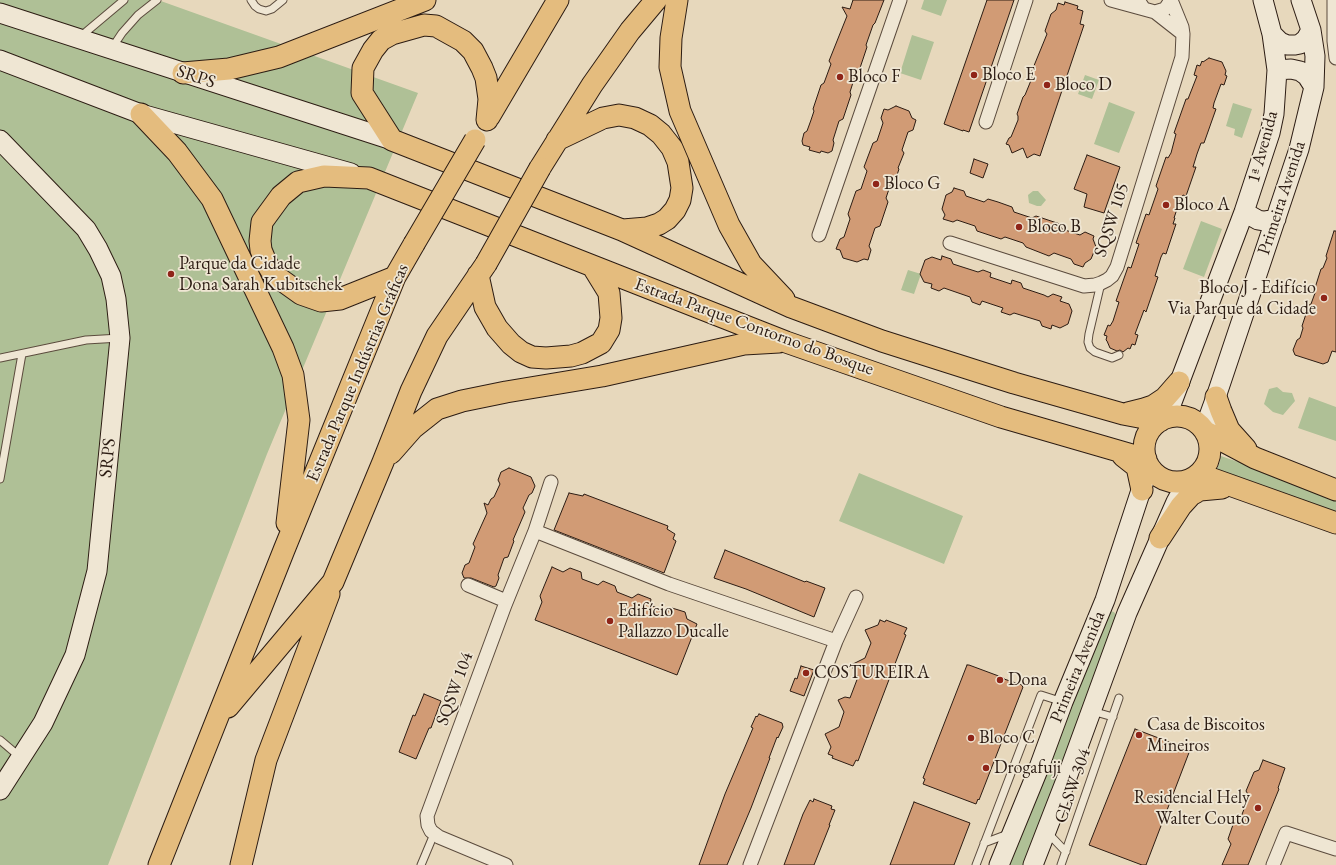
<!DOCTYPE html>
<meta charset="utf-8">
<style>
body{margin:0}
canvas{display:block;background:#e7d8bc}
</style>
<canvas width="1336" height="865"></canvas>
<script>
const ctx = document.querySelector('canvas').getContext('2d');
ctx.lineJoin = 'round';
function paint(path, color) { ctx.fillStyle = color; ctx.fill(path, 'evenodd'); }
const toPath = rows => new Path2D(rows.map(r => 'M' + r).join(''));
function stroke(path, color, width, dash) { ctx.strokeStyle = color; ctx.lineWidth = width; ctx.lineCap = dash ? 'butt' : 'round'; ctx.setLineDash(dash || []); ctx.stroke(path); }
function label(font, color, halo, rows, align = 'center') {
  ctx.font = font + ' "EB Garamond",serif'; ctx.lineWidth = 3.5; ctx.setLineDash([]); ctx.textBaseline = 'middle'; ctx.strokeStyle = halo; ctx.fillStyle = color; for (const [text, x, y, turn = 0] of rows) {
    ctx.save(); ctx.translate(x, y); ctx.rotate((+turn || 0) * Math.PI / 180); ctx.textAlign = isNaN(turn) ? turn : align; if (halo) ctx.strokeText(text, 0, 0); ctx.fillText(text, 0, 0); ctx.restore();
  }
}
const green = toPath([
 [0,0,158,0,418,93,267,454,108,865,0,865],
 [924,0,947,0,941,16,921,9],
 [912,35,934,42,921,80,900,73],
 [1085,75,1099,80,1092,99,1078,94],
 [1109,102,1135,112,1119,153,1094,144],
 [1233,103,1252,109,1242,138,1234,135,1235,129,1226,126],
 [1033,191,1038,191,1046,200,1041,206,1037,206,1029,203,1028,195],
 [1201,221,1222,229,1204,277,1183,269],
 [908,270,921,274,914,294,901,290],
 [1277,387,1283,392,1292,393,1295,401,1283,415,1273,412,1264,404,1269,389],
 [1309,397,1336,407,1336,441,1298,428],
 [1221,456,1336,496,1336,515,1215,473,1219,465],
 [859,473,963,516,944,564,839,521],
 [1110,611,1114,612,1116,615,1026,865,1009,865,1107,613]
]);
const building = toPath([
 [853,0,884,0,875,23,873,25,866,45,867,47,859,71,856,73,855,76,850,92,851,95,843,119,839,121,833,140,834,143,832,151,828,153,821,151,820,153,809,150,810,147,803,145,802,141,804,133,807,131,811,120,814,111,813,109,821,85,824,83,831,64,829,61,847,16,842,7,850,9,853,0],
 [987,0,1014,0,969,132,963,130,963,131,944,124,987,0],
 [1065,2,1078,6,1077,9,1083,11,1080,24,1084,25,1040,156,1034,154,1027,158,1023,148,1012,153,1009,145,1006,144,1009,138,1011,137,1018,120,1018,116,1017,114,1023,97,1025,95,1032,78,1032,75,1031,73,1047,34,1045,31,1051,14,1056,10,1058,3,1064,5,1065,2],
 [1209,58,1222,62,1226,71,1225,75,1227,76,1224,85,1221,84,1214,103,1213,108,1216,109,1204,143,1201,143,1197,154,1193,167,1196,167,1186,196,1183,195,1180,200,1174,218,1175,218,1173,224,1176,224,1166,254,1163,253,1161,257,1155,276,1158,277,1146,312,1144,310,1135,334,1138,335,1135,345,1132,344,1130,349,1128,348,1123,352,1120,350,1117,351,1110,348,1107,341,1106,340,1107,336,1104,335,1108,325,1110,326,1113,321,1119,302,1116,301,1128,267,1131,268,1139,244,1136,243,1146,214,1149,215,1158,189,1156,186,1166,157,1168,158,1171,153,1176,134,1174,133,1186,99,1188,99,1197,76,1194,75,1197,65,1200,66,1202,61,1203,62,1209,58],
 [896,106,909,111,912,118,916,120,913,130,908,132,902,150,904,153,898,168,899,169,896,178,892,180,886,198,888,202,880,226,875,228,869,246,871,250,868,260,864,259,857,262,843,258,840,250,836,249,840,239,844,237,850,219,848,214,856,191,861,189,867,171,864,167,873,143,877,141,883,123,881,118,884,109,888,110,896,106],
 [1087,155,1120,167,1104,213,1084,207,1087,194,1074,189,1087,155],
 [974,159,988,164,983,178,970,173,974,159],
 [954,188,964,191,966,196,984,202,988,199,998,202,1012,207,1014,212,1032,218,1036,216,1060,224,1062,229,1080,235,1085,232,1094,236,1093,239,1096,247,1091,259,1085,263,1083,267,1074,264,1071,259,1054,253,1049,256,1026,247,1023,243,1005,237,1001,239,977,231,975,226,957,220,953,222,943,219,945,215,942,209,946,195,952,192,954,188],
 [1334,231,1336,231,1336,352,1332,351,1328,362,1323,364,1295,355,1293,350,1297,340,1300,338,1303,328,1302,326,1309,305,1311,304,1315,293,1314,291,1321,269,1323,268,1327,258,1326,256,1334,231],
 [942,256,951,259,953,264,978,272,983,270,991,273,990,277,1011,284,1012,280,1021,283,1023,288,1044,295,1048,297,1053,294,1062,297,1060,301,1069,304,1072,311,1068,324,1060,328,1052,325,1051,329,1042,326,1040,321,1014,313,1010,315,1001,312,1003,308,982,301,980,305,972,302,970,297,944,288,939,291,931,288,932,284,924,282,920,274,925,260,932,257,941,260,942,256],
 [509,468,531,477,535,486,532,493,529,495,523,508,525,512,513,540,514,541,508,557,504,558,498,575,499,578,496,586,494,587,471,578,464,578,462,573,465,565,469,563,475,547,473,544,487,513,484,503,488,505,491,499,494,497,500,484,498,480,501,472,509,468],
 [569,493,583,496,584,494,668,526,667,529,675,534,673,539,676,541,664,573,554,530,569,493],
 [725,550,805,582,806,581,825,588,814,617,746,589,714,578,725,550],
 [552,567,563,572,570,568,581,572,582,579,598,585,603,581,615,586,617,592,632,598,638,594,651,599,650,605,667,612,672,608,685,612,687,619,697,624,677,675,535,620,542,602,540,596,552,567],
 [880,620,885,622,886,620,907,628,904,634,906,635,858,761,856,760,853,766,832,758,833,756,828,754,831,747,825,734,839,727,844,712,838,700,845,697,850,698,858,677,851,665,865,658,871,643,865,630,878,625,880,620],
 [967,665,969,665,1004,678,1004,679,1022,685,1022,686,1023,687,979,800,978,799,976,804,923,784,925,779,923,778,967,665],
 [801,666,814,670,804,696,790,691,795,678,797,679,801,666],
 [424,694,441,701,431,728,429,728,416,759,399,752,413,715,415,716,424,694],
 [759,714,782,723,783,727,778,738,777,737,769,758,770,758,751,808,727,865,699,865,725,794,753,728,751,727,756,716,757,717,759,714],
 [1135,729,1190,750,1146,865,1142,865,1089,845,1135,729],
 [1263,760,1285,768,1278,788,1279,789,1248,865,1222,865,1231,844,1228,839,1235,819,1241,817,1249,796,1246,791,1254,772,1259,770,1263,760],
 [814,799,832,806,831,809,835,810,829,825,830,825,814,865,784,865,803,814,810,800,813,802,814,799],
 [914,802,970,823,954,865,890,865,914,802]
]);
const service = toPath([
 [251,0,255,6,259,9,266,11,272,9,283,0],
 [80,37,124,0],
 [112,48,122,33,138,15,157,0],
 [1101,283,1089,334,1088,342,1090,348,1095,352,1112,358,1119,355],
 [0,358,86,340,120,338],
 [0,479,22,354],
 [1092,711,1113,717],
 [0,740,20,757],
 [1047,832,1066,852],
 [984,843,1008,834],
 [421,865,434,834],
 [976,865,1041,695,1063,702],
 [1061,865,1119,698]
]);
const minor = toPath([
 [1111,0,1144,9],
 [1138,0,1144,9,1155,12,1165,9,1171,0],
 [1334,0,1334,41,1336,58],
 [1155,12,1183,34],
 [986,122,1026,0],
 [819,235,900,0],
 [950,243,1084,286,1095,285,1101,283,1107,280,1112,276,1117,267,1182,57,1183,34,1182,27,1171,0],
 [535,531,669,584,836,641],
 [468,585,506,601],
 [506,865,439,837,431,831,428,825,427,816,505,605,535,531,551,482],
 [750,865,836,641,856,597],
 [1273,865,1286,833,1336,849]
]);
const secondary = toPath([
 [0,13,392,140],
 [1272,34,1280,42,1287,45,1295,45,1300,44,1306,39,1311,30],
 [0,60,141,114,351,173],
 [1277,70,1291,69,1300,71,1307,76,1314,87],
 [0,140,86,229,98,249,111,276,116,299,120,338,97,571,75,655,43,723,0,790],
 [1244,212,1258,220,1264,221,1276,219],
 [1166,418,1244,212,1270,133,1274,114,1277,70,1272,34,1263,0],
 [1204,430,1216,397,1299,149,1314,87,1315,56,1311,30,1301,0],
 [999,865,1038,770,1063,702,1105,600,1146,475],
 [1033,865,1066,780,1127,613,1176,502,1188,480]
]);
const primary = toPath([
 [677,0,671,38,670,67,680,111,729,225,751,264,784,299],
 [183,73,229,69,279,57,425,0],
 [141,114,177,152,212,199,283,348,293,375,299,420,287,523],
 [489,117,558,0],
 [487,120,489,99,486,78,482,68,473,51,463,41,436,26,424,25,392,34,381,40,373,50,363,68,362,93,392,140,622,230,791,307,882,341,1014,383,1123,414,1160,421],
 [557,140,603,118,619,115,635,118,650,125,661,134,672,148,678,162,682,188,680,200,675,210,667,219,659,224,647,228,623,230],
 [540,168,592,85,630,31,656,0],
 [478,275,485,307,497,328,511,344,521,352,532,357,546,358,571,356,582,353,601,343,609,330,611,318,609,293,593,267],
 [395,277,340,299,321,301,301,294,273,274,266,262,261,250,260,241,262,222,281,196,298,182,324,176,369,178,786,342,1001,417,1146,459],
 [1216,397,1221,411,1229,430,1246,449],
 [1128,413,1144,409,1153,406,1165,398,1179,382],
 '1144 449a33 33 0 1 1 66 0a33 33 0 1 1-66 0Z',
 [1206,432,1255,458,1336,490],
 [391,453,413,428,437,409,462,401,506,392,602,376,744,344,779,342],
 [1123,456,1137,467,1142,490],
 [1196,476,1210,478,1336,523],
 [1160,538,1181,506,1191,495,1200,490,1222,488],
 [228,707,333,582,383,462,411,391,437,336,486,264],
 [159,865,284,550,395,277,414,244],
 [241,865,266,760,329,594]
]);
const primaryBridge = toPath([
 [414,244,475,140],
 [486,264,540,168]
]);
const markers = [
 [974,75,4,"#8f2418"],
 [840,77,4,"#8f2418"],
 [1047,85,4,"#8f2418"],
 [876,184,4,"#8f2418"],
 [1166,205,4,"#8f2418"],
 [1019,227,4,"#8f2418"],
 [171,274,4,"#8f2418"],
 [1324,298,4,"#8f2418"],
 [610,621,4,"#8f2418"],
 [806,673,4,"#8f2418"],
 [1000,680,4,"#8f2418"],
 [1139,735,4,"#8f2418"],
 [971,738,4,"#8f2418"],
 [986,768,4,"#8f2418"],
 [1258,808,4,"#8f2418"]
];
const poiNames = [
 ["Bloco E",982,75],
 ["Bloco F",848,77],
 ["Bloco D",1055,85],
 ["Bloco G",884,184],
 ["Bloco A",1174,205],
 ["Bloco B",1027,227],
 ["Parque da Cidade",179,264],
 ["Dona Sarah Kubitschek",179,285],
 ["Bloco J - Edifício",1316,288,"right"],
 ["Via Parque da Cidade",1316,309,"right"],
 ["Edifício",618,611],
 ["Pallazzo Ducalle",618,632],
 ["COSTUREIRA",814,673],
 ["Dona",1008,680],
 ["Casa de Biscoitos",1147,725],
 ["Mineiros",1147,746],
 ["Bloco C",979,738],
 ["Drogafuji",994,768],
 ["Residencial Hely",1250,798,"right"],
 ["Walter Couto",1250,819,"right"]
];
const streetNames = [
 ["SRPS",196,77,18],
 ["1ª Avenida",1263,147,-75],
 ["Primeira Avenida",1282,198,-72],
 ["SQSW 105",1112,220,-72],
 ["Estrada Parque Contorno do Bosque",754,327,20],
 ["Estrada Parque Indústrias Gráficas",358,373,-67],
 ["SRPS",108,458,-84],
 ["Primeira Avenida",1078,667,-68],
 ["SQSW 104",455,689,-70],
 ["CLSW 304",1073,786,-71]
];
paint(green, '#afc096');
paint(building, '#d19b75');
stroke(building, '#2c1c13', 1);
stroke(service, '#5b4b3d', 9);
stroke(minor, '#5b4b3d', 15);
stroke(secondary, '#2c1c13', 21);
stroke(primary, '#2c1c13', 23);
stroke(service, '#efe6d3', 7);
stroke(minor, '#efe6d3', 13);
stroke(secondary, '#efe6d3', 19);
stroke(primary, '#e4bc7e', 21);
stroke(primaryBridge, '#2c1c13', 23, []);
stroke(primaryBridge, '#e4bc7e', 21);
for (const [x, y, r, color] of markers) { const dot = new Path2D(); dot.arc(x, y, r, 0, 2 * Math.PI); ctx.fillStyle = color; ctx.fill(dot); stroke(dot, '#efe6d3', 1.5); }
label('18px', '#2c1c13', '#efe6d3', poiNames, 'left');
label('18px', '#2c1c13', '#efe6d3', streetNames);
</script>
